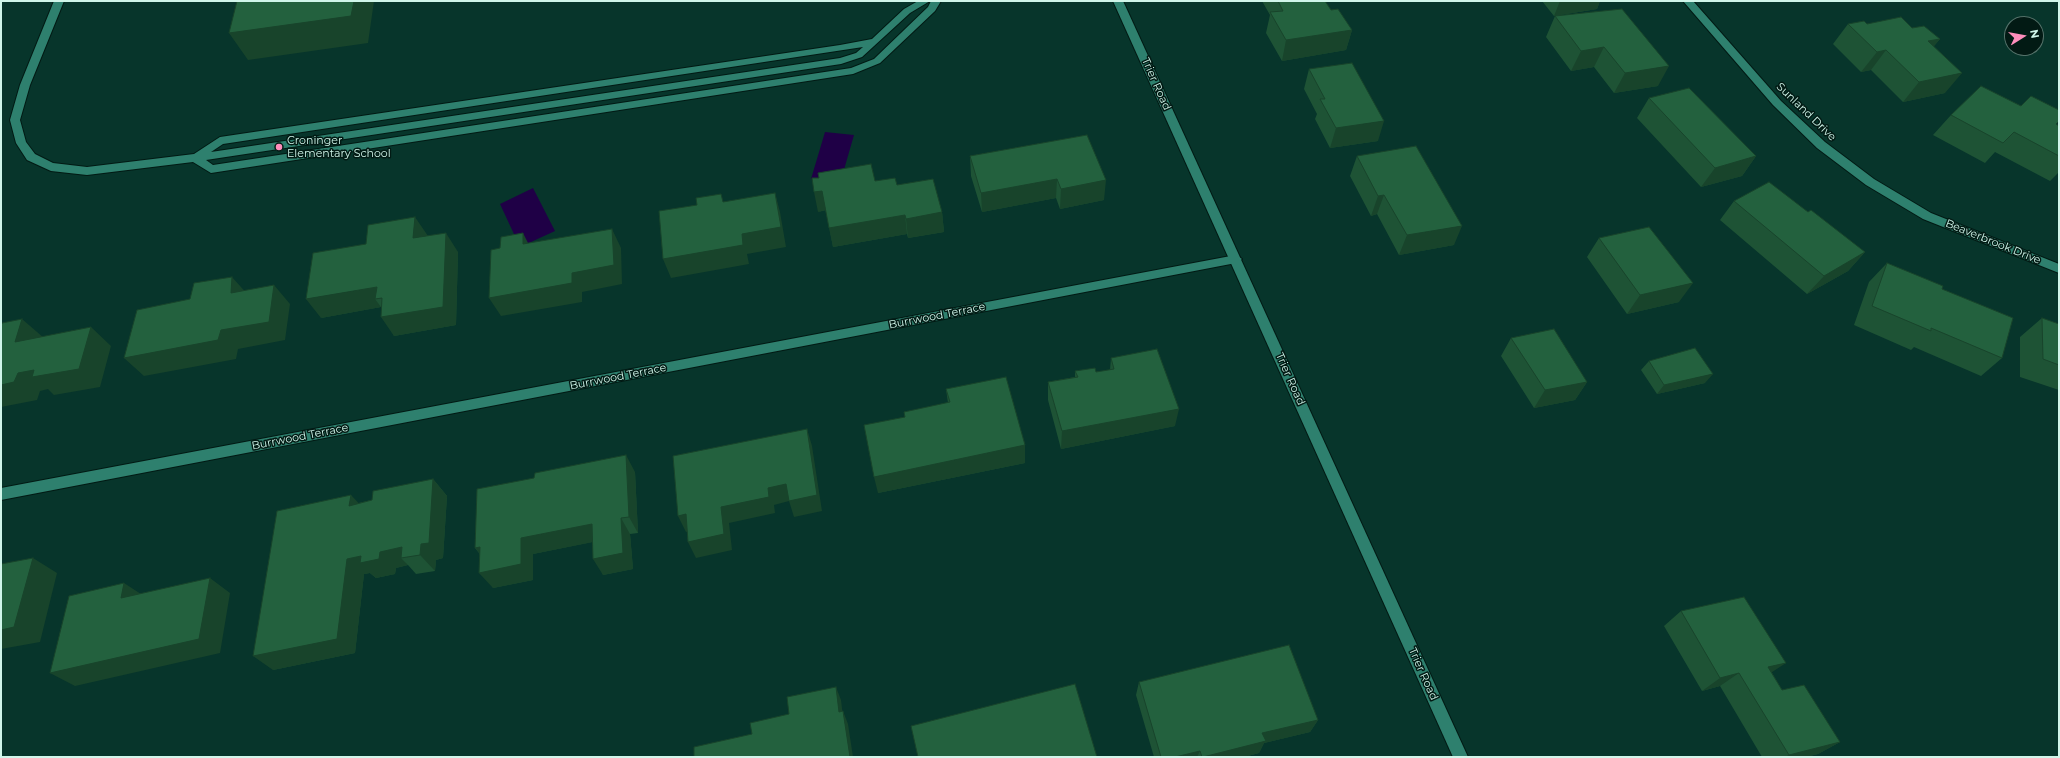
<!DOCTYPE html>
<style>
body{margin:0}
#map{position:relative;width:2060px;height:758px;overflow:hidden;background:#07352b;font-family:Montserrat,sans-serif}
canvas{display:block}
.frame{position:absolute;inset:0;border:2px solid #d0f6ea;pointer-events:none}
.north{position:absolute;left:2004px;top:16px;width:40px;height:40px;box-sizing:border-box;background:#021a14;border:1px solid #54726a;border-radius:50%;rotate:79deg;font-size:11px;font-weight:700;line-height:16px;text-align:center;color:#d0f6ea}
.north::after{content:'';display:block;margin:auto;width:14px;height:18px;background:#fe8ebc;clip-path:polygon(50% 0,100% 100%,50% 72%,0 100%)}
</style>
<div id="map">
<canvas width="2060" height="758"></canvas>
<div class="frame"></div>
<div class="north">N</div>
</div>
<script>
const ctx = document.querySelector('canvas').getContext('2d');
ctx.lineJoin = 'round';
function paint(path, color) { ctx.fillStyle = color; ctx.fill(path, 'evenodd'); }
const toPath = rows => new Path2D(rows.map(r => 'M' + r).join(''));
function stroke(path, color, width, dash) { ctx.strokeStyle = color; ctx.lineWidth = width; ctx.lineCap = dash ? 'butt' : 'round'; ctx.setLineDash(dash || []); ctx.stroke(path); }
function label(font, color, halo, rows, align = 'center') {
  ctx.font = font + ' Montserrat,sans-serif'; ctx.lineWidth = 3; ctx.setLineDash([]); ctx.textBaseline = 'middle'; ctx.strokeStyle = halo; ctx.fillStyle = color; for (const [text, x, y, turn = 0] of rows) {
    ctx.save(); ctx.translate(x, y); ctx.rotate((+turn || 0) * Math.PI / 180); ctx.textAlign = isNaN(turn) ? turn : align; if (halo) ctx.strokeText(text, 0, 0); ctx.fillText(text, 0, 0); ctx.restore();
  }
}
const water = toPath([
 [825,132,854,135,841,180,811,179],
 [533,188,555,231,520,247,500,204]
]);
const lane = toPath([
 [54,1,64,1,30,85,20,120,26,142,35,154,53,163,87,167,194,154,220,137,840,45,872,39,904,9,918,1,930,1,910,13,862,57,841,64,206,160,213,165,851,68,874,59,928,7,931,1,941,1,935,11,880,63,853,74,211,173,193,162,87,175,51,171,27,160,16,143,10,120,20,85,54,1],
 [863,47,856,53,840,58,211,152,223,144,863,47]
]);
const street = toPath([
 [1683,1,1693,1,1781,101,1825,142,1874,179,1931,213,2059,264,2059,273,1923,219,1866,185,1817,148,1773,105,1683,1],
 [1236,255,1242,259,1236,263,1,500,1,488,1236,255]
]);
const secondary = toPath([
 [1113,1,1123,1,1468,757,1453,757,1113,1]
]);
const wall = toPath([
 [1262,1,1325,1,1331,10,1352,30,1346,50,1282,61,1266,33,1270,15],
 [1542,1,1600,1,1597,9,1554,16],
 [1622,9,1658,86,1614,93,1594,67,1571,71,1546,37,1555,16],
 [1848,24,1867,24,1912,28,1940,39,1933,47,1945,93,1903,102,1871,70,1861,72,1833,44],
 [1309,69,1378,141,1330,148,1315,119,1317,114,1304,89],
 [1649,98,1756,156,1742,176,1701,187,1637,118],
 [1951,115,2056,124,2059,126,2059,172,2050,181,1995,152,1985,163,1933,135],
 [1087,135,1104,200,1060,209,1056,198,982,212,971,176,970,156],
 [1357,156,1454,245,1399,255,1377,214,1371,216,1350,176],
 [875,181,897,185,942,212,944,232,908,238,907,234,833,247,826,210,818,212],
 [1734,201,1808,212,1865,252,1848,271,1807,294,1720,220],
 [427,236,458,252,456,325,394,336,381,307,321,318],
 [1599,238,1679,302,1627,314,1587,257],
 [1887,263,1942,289,2002,358,1981,376,1914,347,1911,350,1854,325,1869,282],
 [2042,318,2059,324,2059,390,2020,377,2020,337],
 [1511,338,1587,382,1575,400,1534,408,1501,356],
 [1111,358,1175,426,1061,449,1048,400,1048,382,1075,377,1075,371,1096,372,1110,370],
 [1649,361,1705,383,1657,394,1641,370],
 [946,389,1025,445,1025,463,878,493,905,417,904,412,948,403],
 [635,472,638,533,630,534,633,569,603,575,592,542,533,554,533,580,493,588,479,553,475,548],
 [433,479,447,496,443,558,436,560,435,571,416,574,408,565,396,568,395,574,376,578,370,573,364,574,355,653,273,670,359,503,372,500],
 [1681,611,1772,673,1782,690,1840,742,1818,754,1806,757,1762,757,1720,686,1702,691,1664,626],
 [1139,682,1318,720,1310,732,1264,743,1259,753,1244,757,1154,757,1136,695]
]);
const shadedWall = toPath([
 [354,1,374,1,368,43,248,60,229,33],
 [1560,1,1600,1,1597,9,1554,16],
 [1352,30,1346,50,1282,61,1286,40],
 [1940,39,1923,59,1928,41],
 [1604,47,1594,67,1571,71,1581,51],
 [1886,50,1871,70,1861,72,1877,52],
 [1669,66,1658,86,1614,93,1625,73],
 [1962,73,1945,93,1903,102,1919,82],
 [1384,121,1378,141,1330,148,1336,128],
 [1756,156,1742,176,1701,187,1715,168],
 [1057,179,1056,198,982,212,981,193],
 [1106,180,1104,200,1060,209,1061,189],
 [822,191,826,210,818,212,814,192],
 [775,193,780,212,786,247,747,254,749,264,671,278,663,259,742,234],
 [1384,195,1377,214,1371,216,1378,196],
 [942,212,944,232,908,238,906,219],
 [905,215,907,234,833,247,829,228],
 [415,217,428,236,413,238],
 [1462,226,1454,245,1399,255,1407,235],
 [612,229,621,248,622,284,582,292,582,302,501,316,489,298,572,273],
 [446,233,458,252,456,325,394,336,381,317],
 [523,233,533,253,523,244],
 [1865,252,1848,271,1807,294,1824,276],
 [232,277,249,296,231,293],
 [1693,283,1679,302,1627,314,1640,295],
 [274,285,290,304,285,340,238,349,236,359,144,376,124,358,221,330],
 [377,287,382,298,375,299,381,307,321,318,306,299],
 [22,319,44,338,15,342],
 [91,327,111,346,100,387,54,395,48,389,40,391,37,400,1,407,1,385,18,373],
 [1713,374,1705,383,1657,394,1664,385],
 [1587,382,1575,400,1534,408,1545,390],
 [1179,409,1175,426,1061,449,1062,431],
 [807,429,812,446,822,511,794,517,789,501,774,505,775,513,729,523,732,550,696,558,688,542,721,507,768,488],
 [1025,445,1025,463,878,493,874,477],
 [626,455,635,472,638,533,629,517],
 [433,479,447,496,443,558,436,560,435,571,420,555,421,544],
 [351,495,367,512,349,506],
 [686,514,694,530,686,532,678,516],
 [621,518,630,534,633,569,603,575,593,559],
 [592,524,603,540,533,554,533,580,493,588,479,573,521,538],
 [402,547,401,558,408,565,396,568,395,574,376,578,370,573,364,574,355,653,273,670,253,656,347,559],
 [480,547,489,564,475,548],
 [33,558,57,573,40,642,1,649,1,630],
 [210,578,230,593,220,653,75,686,50,673],
 [124,583,147,598,121,598],
 [1786,663,1766,676,1768,667],
 [1739,673,1720,686,1702,691,1720,678],
 [836,687,841,700,844,725,839,712],
 [843,711,848,724,853,757,850,757],
 [1318,720,1310,732,1264,743,1259,753,1244,757,1203,757,1262,733],
 [1840,742,1818,754,1806,757,1785,757,1789,755],
 [1200,751,1197,757,1175,757]
]);
const building = toPath([
 [237,1,354,1,351,16,229,33,237,1],
 [1278,1,1325,1,1331,10,1338,9,1352,30,1286,40,1270,12,1283,11,1278,1],
 [1622,9,1669,66,1625,73,1604,47,1581,51,1555,16,1622,9],
 [1901,17,1912,28,1924,26,1940,39,1928,41,1962,73,1919,82,1886,50,1877,52,1848,24,1864,21,1867,24,1901,17],
 [1352,63,1384,121,1336,128,1320,99,1325,99,1309,69,1352,63],
 [1981,86,2021,106,2031,96,2059,110,2059,121,2056,124,2059,126,2059,156,2014,132,2003,143,1951,115,1981,86],
 [1689,88,1756,156,1715,168,1649,98,1689,88],
 [1087,135,1106,180,1061,189,1057,179,981,193,970,156,1087,135],
 [1416,146,1462,226,1407,235,1384,195,1378,196,1357,156,1416,146],
 [871,164,875,181,895,178,897,185,933,179,942,212,906,219,905,215,829,228,822,191,814,192,812,178,819,178,818,173,871,164],
 [1769,182,1808,212,1811,210,1865,252,1824,276,1734,201,1769,182],
 [775,193,781,227,742,234,743,245,663,259,659,211,697,205,696,198,721,194,723,202,775,193],
 [415,217,413,238,446,233,443,307,381,317,382,298,375,299,377,287,306,299,313,253,366,244,368,225,415,217],
 [1649,227,1693,283,1640,295,1599,238,1649,227],
 [612,229,614,265,572,273,572,283,489,298,491,250,500,248,501,237,523,233,523,244,612,229],
 [1887,263,1943,286,1942,289,2013,318,2002,358,1931,328,1931,331,1872,306,1887,263],
 [232,277,231,293,274,285,269,322,221,330,218,340,124,358,137,310,190,299,194,283,232,277],
 [2042,318,2059,324,2059,365,2043,359,2042,318],
 [22,319,15,342,91,327,79,369,32,377,34,370,18,373,14,382,1,385,1,326,2,323,22,319],
 [1554,329,1587,382,1545,390,1511,338,1554,329],
 [1695,348,1713,374,1664,385,1649,361,1695,348],
 [1157,349,1179,409,1062,431,1048,382,1078,377,1075,371,1095,368,1096,372,1114,369,1111,358,1157,349],
 [1006,377,1025,445,874,477,864,425,905,417,904,412,950,402,946,389,1006,377],
 [807,429,817,495,789,501,786,484,768,488,769,497,721,507,724,534,688,542,686,514,678,516,673,456,807,429],
 [626,455,629,517,621,518,623,553,593,559,592,524,521,538,521,564,479,573,480,547,475,548,477,489,534,478,535,473,626,455],
 [433,479,429,543,421,544,420,555,401,558,402,547,380,552,379,559,360,563,361,556,347,559,337,639,253,656,277,511,351,495,349,506,372,500,373,491,433,479],
 [33,558,14,627,1,630,1,564,33,558],
 [210,578,199,639,50,673,69,596,124,583,121,598,210,578],
 [1744,597,1786,663,1768,667,1782,690,1804,685,1840,742,1789,755,1739,673,1720,678,1681,611,1744,597],
 [1289,645,1318,720,1262,733,1266,741,1203,757,1202,757,1200,751,1175,757,1161,757,1139,682,1289,645],
 [1075,684,1097,757,918,757,911,726,1075,684],
 [836,687,839,712,843,711,850,757,694,757,694,747,752,734,750,723,789,714,787,697,836,687]
]);
const markers = [
 [279,147,4,"#fe8ebc"]
];
const streetNames = [
 ["Trier Road",1156,84,66],
 ["Sunland Drive",1806,112,44],
 ["Beaverbrook Drive",1993,242,22],
 ["Burrwood Terrace",937,316,-11],
 ["Burrwood Terrace",618,377,-11],
 ["Trier Road",1290,379,66],
 ["Burrwood Terrace",300,437,-11],
 ["Trier Road",1423,674,66]
];
const poiNames = [
 ["Croninger",287,141],
 ["Elementary School",287,154]
];
paint(water, '#1f0046');
stroke(lane, '#021a14', 2);
stroke(street, '#021a14', 2);
stroke(secondary, '#021a14', 2);
paint(lane, '#2e806e');
paint(street, '#2e806e');
paint(secondary, '#2e806e');
paint(wall, '#1e5335');
paint(shadedWall, '#18442b');
paint(building, '#23613e');
stroke(building, '#18442b', 1);
for (const [x, y, r, color] of markers) { const dot = new Path2D(); dot.arc(x, y, r, 0, 2 * Math.PI); ctx.fillStyle = color; ctx.fill(dot); stroke(dot, '#021a14', 1.5); }
label('11px', '#d0f6ea', '#021a14', streetNames);
label('11px', '#d0f6ea', '#021a14', poiNames, 'left');
</script>
